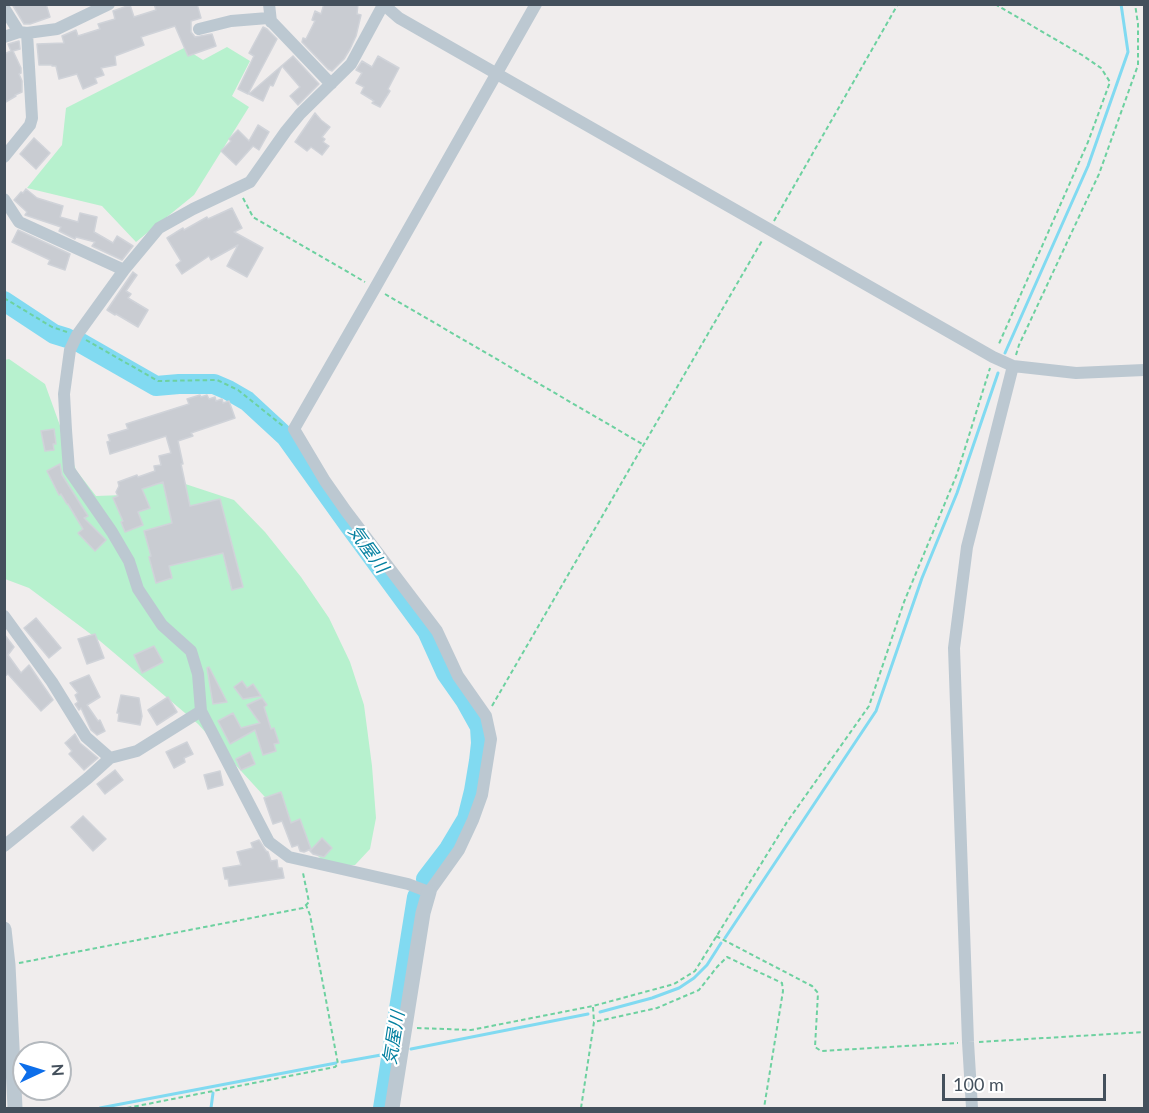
<!DOCTYPE html>
<meta charset="utf-8">
<style>
body{margin:0}
#map{position:relative;width:1149px;height:1113px;overflow:hidden;background:#f0eded;font-family:Lato,sans-serif}
canvas{display:block}
.frame{position:absolute;inset:0;border:6px solid #44505c;pointer-events:none}
.north{position:absolute;left:12px;top:1041px;width:60px;height:60px;box-sizing:border-box;background:#fff;border:2px solid #b4b9be;border-radius:50%;rotate:86deg;font-size:16px;font-weight:700;line-height:24px;text-align:center;color:#44505c}
.north::after{content:'';display:block;margin:auto;width:21px;height:27px;background:#0d6eea;clip-path:polygon(50% 0,100% 100%,50% 72%,0 100%)}
.scale{position:absolute;left:942px;top:1074px;width:164px;height:27px;box-sizing:border-box;border:3px solid #44505c;border-top:0;padding-left:8px;font-size:18px;line-height:21px;white-space:nowrap;color:#44505c;-webkit-text-stroke:4px #fff;paint-order:stroke}
</style>
<div id="map">
<canvas width="1149" height="1113"></canvas>
<div class="frame"></div>
<div class="north">N</div>
<div class="scale">100 m</div>
</div>
<script>
const ctx = document.querySelector('canvas').getContext('2d');
ctx.lineJoin = 'round';
function paint(path, color) { ctx.fillStyle = color; ctx.fill(path, 'evenodd'); }
const toPath = rows => new Path2D(rows.map(r => 'M' + r).join(''));
function stroke(path, color, width, dash) { ctx.strokeStyle = color; ctx.lineWidth = width; ctx.lineCap = dash ? 'butt' : 'round'; ctx.setLineDash(dash || []); ctx.stroke(path); }
function label(font, color, halo, rows, align = 'center') {
  ctx.font = font + ' Lato,"Noto Sans JP",sans-serif'; ctx.lineWidth = 4.5; ctx.setLineDash([]); ctx.textBaseline = 'middle'; ctx.strokeStyle = halo; ctx.fillStyle = color; for (const [text, x, y, turn = 0] of rows) {
    ctx.save(); ctx.translate(x, y); ctx.rotate((+turn || 0) * Math.PI / 180); ctx.textAlign = isNaN(turn) ? turn : align; if (halo) ctx.strokeText(text, 0, 0); ctx.fillText(text, 0, 0); ctx.restore();
  }
}
const green = toPath([
 [227,47,250,61,232,96,249,107,194,195,136,242,102,206,27,188,62,145,66,108,184,48,203,60],
 [9,359,45,384,76,470,96,496,123,495,164,477,234,500,265,532,301,577,329,618,350,662,364,705,372,766,376,818,370,849,355,865,329,867,300,838,264,796,198,724,100,641,29,588,5,579,4,360]
]);
const stream = toPath([
 [1005,353,1088,166,1128,52,1121,4],
 [725,938,876,711,922,578,957,493,998,373],
 [600,1012,652,998,679,988,694,978,707,965,721,943],
 [411,1049,588,1014],
 [342,1062,381,1055],
 [100,1108,336,1063],
 [211,1108,213,1093]
]);
const river = toPath([
 [4,301,54,334,67,338],
 [79,342,156,386,179,384,214,384,228,390,247,401,286,437,349,525,427,631,446,673,465,700,480,727,481,743,479,761,474,791,467,819,449,849,426,879],
 [383,1108,417,897]
]);
const building = toPath([
 [12,4,46,4,50,17,30,24,24,24,12,4],
 [154,4,197,4,201,18,191,21,191,32,195,37,212,34,216,46,188,56,175,26,141,37,144,45,115,56,116,65,101,68,104,75,95,78,97,83,83,89,77,74,59,79,56,66,52,66,52,65,39,65,37,44,64,43,62,36,76,30,78,36,100,29,98,24,115,19,113,11,130,5,134,17,156,10,154,4],
 [324,4,358,4,357,14,361,15,356,36,350,49,344,59,332,71,328,69,302,42,303,38,306,39,315,21,312,20,315,11,321,14,324,4],
 [263,27,267,29,277,39,248,94,238,89,254,56,249,53,263,27],
 [19,41,20,49,13,51,21,68,21,73,19,74,22,81,22,92,15,95,16,96,4,103,4,54,11,51,8,44,19,41],
 [293,56,319,84,298,105,290,96,300,87,282,66,273,86,270,85,263,101,249,94,293,56],
 [378,56,399,68,388,89,390,91,380,107,372,103,374,101,361,93,364,87,356,83,362,73,356,70,362,61,372,67,378,56],
 [315,113,321,120,330,127,322,137,325,139,323,142,329,146,322,155,311,147,307,151,295,142,315,113],
 [258,125,269,132,259,150,253,146,236,165,221,151,231,141,229,139,238,130,249,141,258,125],
 [34,138,50,153,36,169,20,154,34,138],
 [26,189,37,198,63,206,60,217,78,222,80,213,97,217,94,232,113,243,117,236,133,246,122,260,92,246,95,242,76,237,75,239,59,231,61,227,25,215,27,212,14,200,21,192,23,193,26,189],
 [232,208,242,228,234,232,263,248,247,277,227,266,238,245,211,260,209,256,182,274,176,265,181,261,167,238,183,228,184,230,207,217,208,219,232,208],
 [18,230,70,254,65,270,48,264,50,260,12,242,18,230],
 [133,272,137,275,126,291,131,294,128,298,148,310,138,327,116,314,115,315,107,310,133,272],
 [200,395,201,397,207,395,209,399,215,397,216,401,222,399,223,403,229,401,235,418,191,433,193,436,178,441,183,464,181,464,190,506,220,499,243,587,232,590,223,553,169,566,172,578,156,583,149,557,151,556,144,531,172,523,163,482,142,489,150,508,138,512,143,525,125,532,121,522,123,521,113,498,118,496,116,492,119,486,118,482,137,475,138,477,155,471,154,466,161,465,159,456,171,453,166,436,110,454,107,442,110,441,108,435,128,429,126,424,189,404,187,399,200,395],
 [54,429,56,444,53,444,54,450,45,451,41,431,54,429],
 [60,464,62,475,88,516,84,518,106,540,95,551,78,533,83,529,68,504,67,504,61,494,59,495,47,471,60,464],
 [36,618,61,648,49,658,24,628,36,618],
 [4,634,14,647,8,655,21,673,29,665,53,700,41,711,8,674,4,677,4,634],
 [95,634,104,658,87,664,78,639,95,634],
 [154,646,163,662,142,673,134,655,154,646],
 [209,667,227,702,213,704,207,668,209,667],
 [89,675,100,697,87,705,98,721,100,720,105,731,97,735,91,730,81,708,79,710,75,704,78,702,75,695,78,693,70,683,89,675],
 [242,681,247,688,253,684,261,696,243,699,234,687,242,681],
 [121,695,139,698,142,716,140,725,118,721,119,713,117,713,121,695],
 [168,697,177,712,157,725,148,710,168,697],
 [262,698,267,705,264,707,271,729,274,728,279,743,274,744,276,751,263,755,255,730,230,744,218,721,233,713,241,728,260,723,247,705,262,698],
 [75,734,80,743,98,758,84,770,69,754,72,751,65,743,75,734],
 [187,742,193,754,184,758,185,762,174,768,166,752,187,742],
 [250,752,255,764,241,770,236,759,250,752],
 [115,770,123,780,105,794,97,784,115,770],
 [220,771,223,785,208,789,204,775,220,771],
 [281,792,291,823,300,819,311,849,304,852,300,851,298,845,292,847,282,821,273,824,264,798,281,792],
 [83,816,106,839,93,851,71,827,83,816],
 [322,838,332,848,324,857,313,854,310,851,322,838],
 [259,840,266,851,268,852,271,861,277,860,278,868,282,868,284,878,229,886,228,879,225,879,223,868,241,865,237,852,253,848,251,843,259,840]
]);
const path = toPath([
 [995,4,1082,55,1101,68,1110,82,1088,142,998,346],
 [243,198,253,217,365,282],
 [774,221,898,4],
 [385,294,644,445],
 [4,298,52,327,67,332],
 [86,340,158,381,217,380,238,390,283,426],
 [1016,355,1019,345,1099,174,1138,65,1138,24,1135,4],
 [492,706,763,239],
 [716,936,812,986,818,993,815,1047,821,1051,958,1043],
 [19,963,303,908,309,902,303,873],
 [593,1007,594,1022],
 [417,1028,471,1030,593,1006,674,984,695,971,787,822,869,706,904,602,957,474,990,368],
 [979,1042,1144,1032],
 [127,1108,335,1067,338,1064,310,915,306,905],
 [581,1108,594,1022,657,1008,699,990,717,967,727,957,782,983,783,991,764,1108]
]);
const minor = toPath([
 [269,4,271,22],
 [383,4,399,18,993,357,1013,366,967,547,954,648,968,1042,972,1108],
 [383,5,351,64,300,114,286,131,250,182,193,209,159,228,124,270,77,335,70,350,64,394,66,430,69,470,112,532,129,561,138,589,162,625,191,651,198,674,201,711,269,842,289,857,408,884,429,892,459,850,473,820,482,795,491,739,486,716,458,676,437,631,346,511,325,481,294,429,375,288,536,4],
 [4,8,19,32,27,33,57,29,109,4],
 [199,29,231,21,268,18,331,84],
 [4,37,19,32],
 [4,157,30,125,32,118,27,33],
 [4,199,19,222,124,270],
 [1013,366,1076,373,1144,370],
 [4,616,52,682,86,737,110,758],
 [4,846,88,778,110,758,137,751,201,711]
]);
const tertiary = toPath([
 [4,929,8,965,15,1108],
 [392,1108,423,913,429,892]
]);
const waterNames = [
 ["気屋川",368,549,54],
 ["気屋川",394,1038,-81]
];
paint(green, '#b7f1ce');
stroke(stream, '#81daf1', 3);
stroke(river, '#81daf1', 20);
paint(building, '#c9ccd2');
stroke(building, '#d0d3d9', 1.5);
stroke(path, '#6dd1a0', 2, [4.5, 3]);
stroke(minor, '#bcc8d1', 12);
stroke(tertiary, '#bcc8d1', 15);
label('italic 18px', '#0480a0', '#fff', waterNames);
</script>
